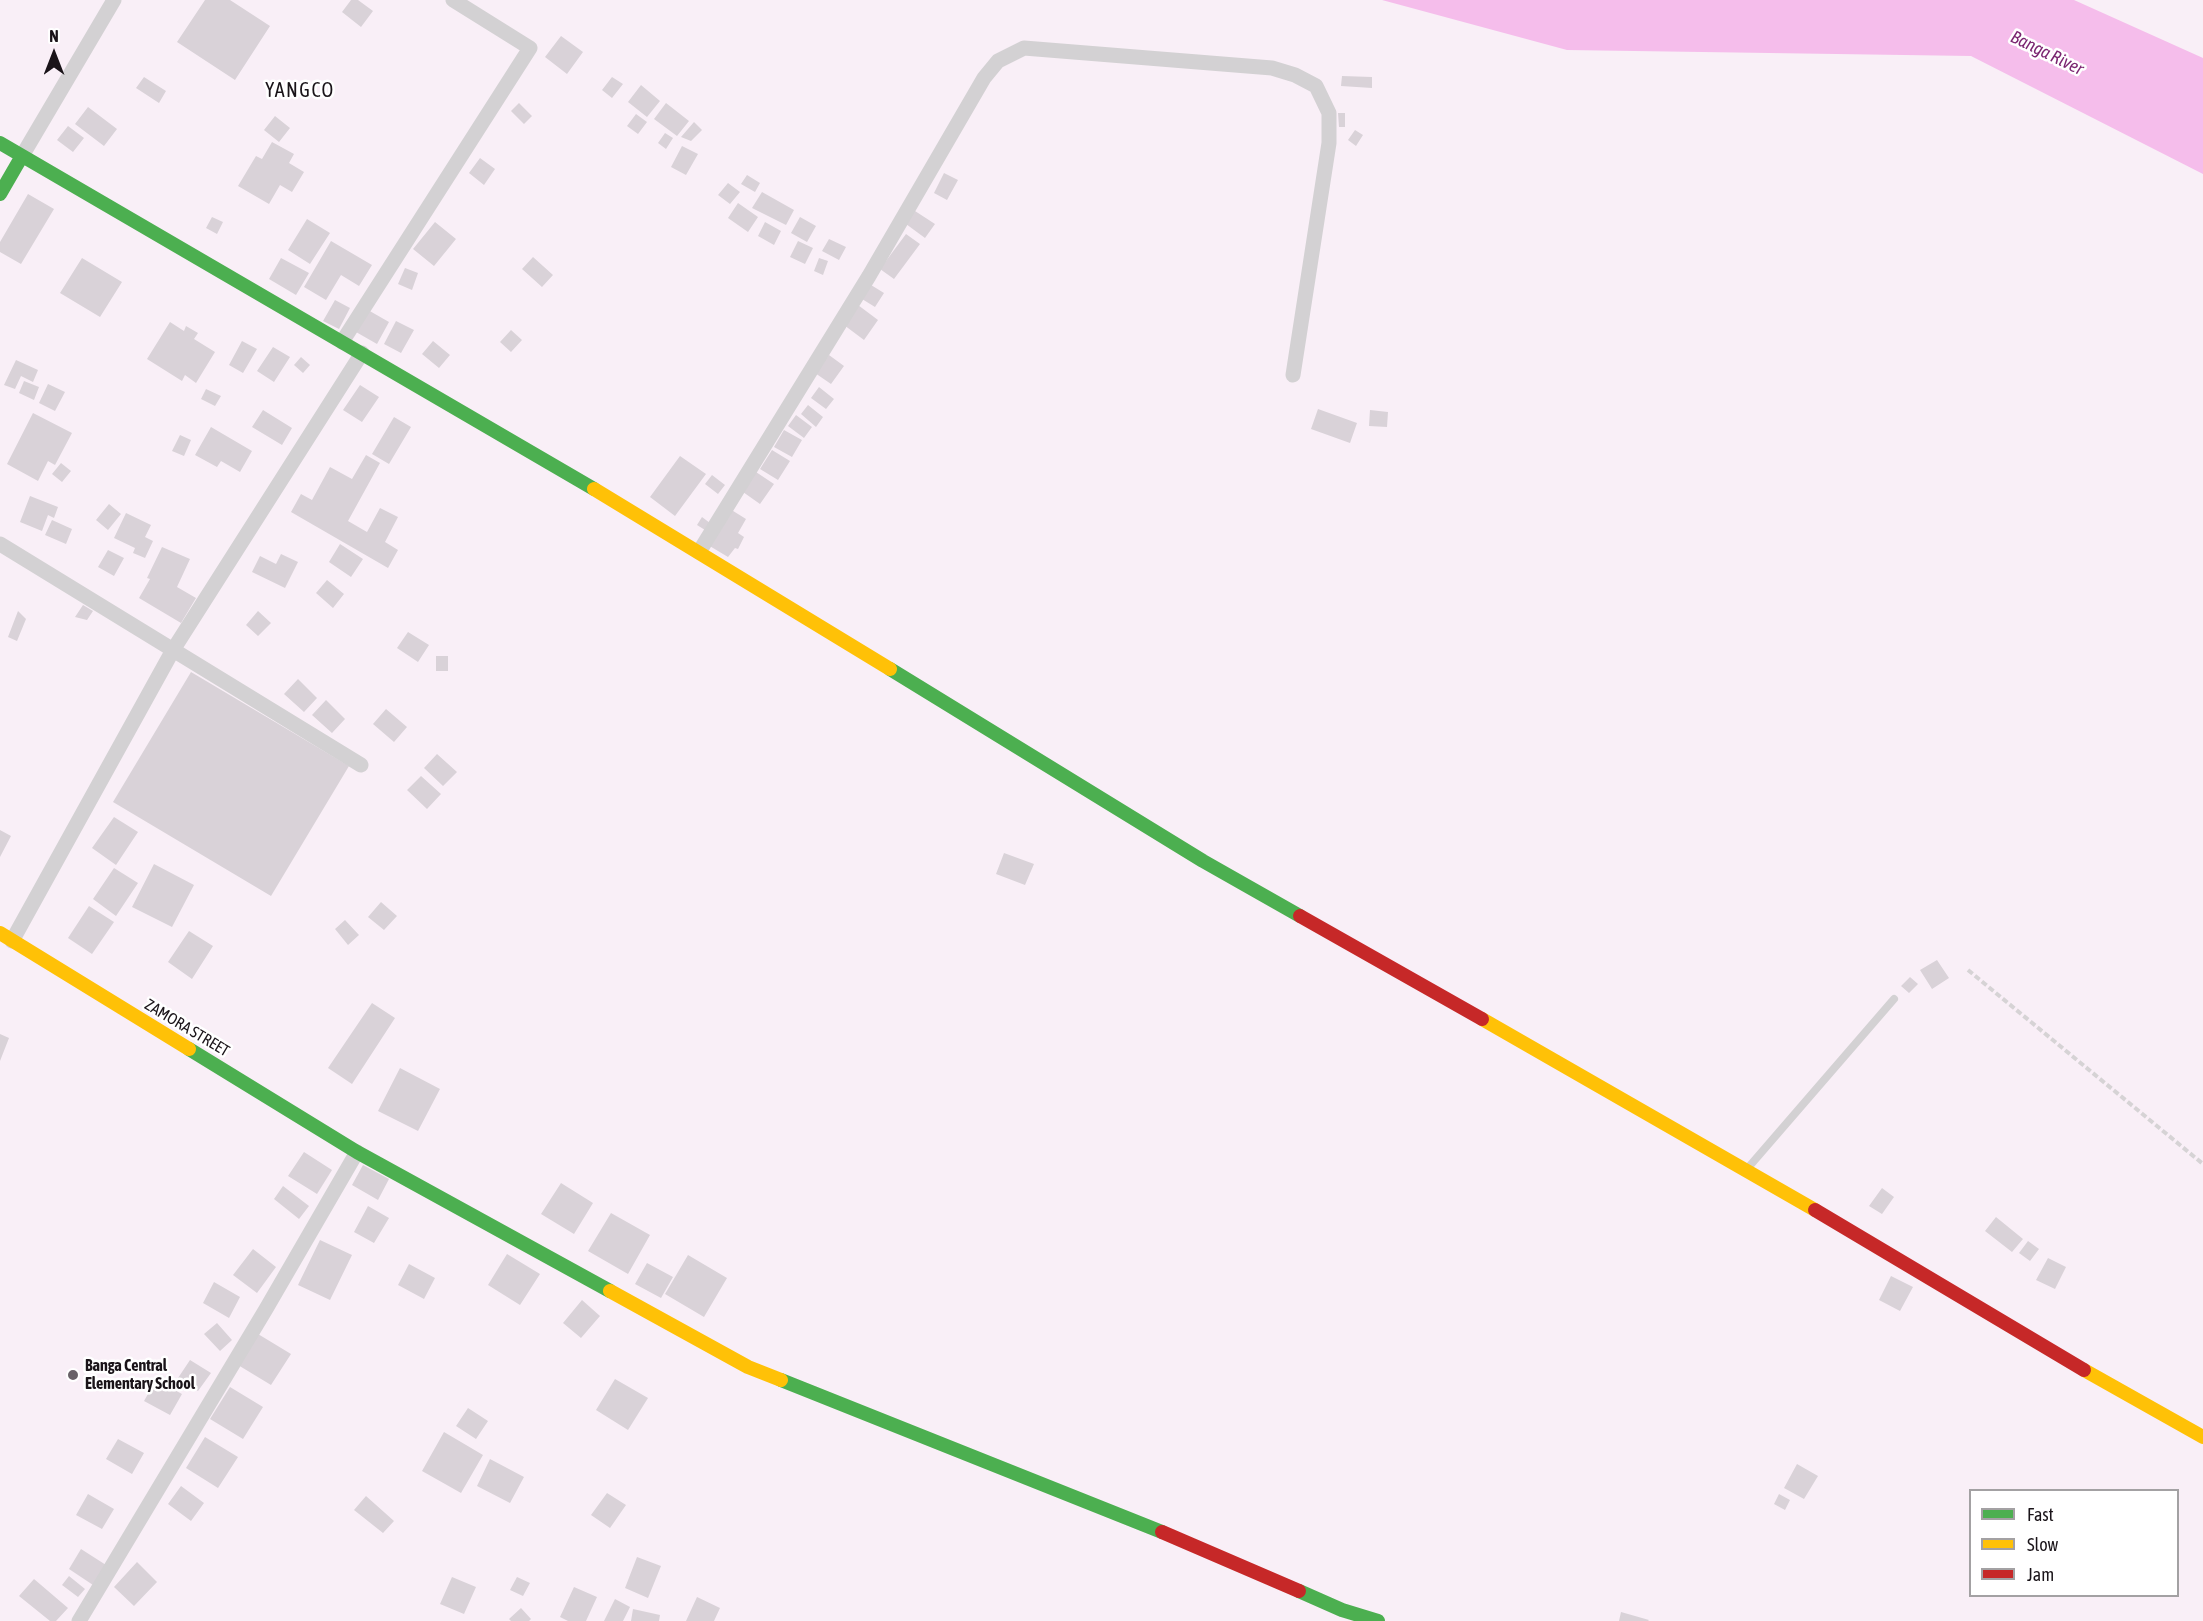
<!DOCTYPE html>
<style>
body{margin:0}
#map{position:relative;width:2203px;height:1621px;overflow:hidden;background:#f9eff7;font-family:"Asap Condensed",sans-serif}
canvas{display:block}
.legend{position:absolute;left:1969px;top:1489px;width:210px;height:108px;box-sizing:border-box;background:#fff;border:2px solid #a3a1a3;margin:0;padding:8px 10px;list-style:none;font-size:18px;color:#1a1419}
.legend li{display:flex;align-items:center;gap:12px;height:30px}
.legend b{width:30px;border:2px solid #a3a1a3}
.north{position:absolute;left:24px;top:24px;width:60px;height:60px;-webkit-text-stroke:4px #fff;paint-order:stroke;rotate:0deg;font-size:16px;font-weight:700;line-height:24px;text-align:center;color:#1a1419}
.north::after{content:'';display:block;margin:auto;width:21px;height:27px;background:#1a1419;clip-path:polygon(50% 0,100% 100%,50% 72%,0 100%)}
</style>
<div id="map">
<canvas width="2203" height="1621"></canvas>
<ul class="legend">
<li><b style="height:8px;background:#4caf50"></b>Fast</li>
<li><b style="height:8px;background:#ffc107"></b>Slow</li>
<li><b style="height:8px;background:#c62828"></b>Jam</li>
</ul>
<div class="north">N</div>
</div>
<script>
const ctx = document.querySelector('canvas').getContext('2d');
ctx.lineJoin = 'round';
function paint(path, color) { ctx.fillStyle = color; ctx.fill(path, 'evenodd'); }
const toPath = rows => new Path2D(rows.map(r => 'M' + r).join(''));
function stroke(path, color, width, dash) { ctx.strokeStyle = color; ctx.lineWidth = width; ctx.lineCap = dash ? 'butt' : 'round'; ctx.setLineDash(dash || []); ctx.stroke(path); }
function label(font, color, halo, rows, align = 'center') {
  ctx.font = font + ' "Asap Condensed",sans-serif'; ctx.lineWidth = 5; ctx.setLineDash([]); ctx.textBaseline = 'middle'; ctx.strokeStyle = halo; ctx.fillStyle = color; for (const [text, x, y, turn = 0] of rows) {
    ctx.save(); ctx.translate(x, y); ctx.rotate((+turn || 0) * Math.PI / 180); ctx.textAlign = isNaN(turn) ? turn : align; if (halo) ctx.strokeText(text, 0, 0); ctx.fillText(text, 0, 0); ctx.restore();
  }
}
const water = toPath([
 [1382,0,2074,0,2203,58,2203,174,1971,56,1567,50]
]);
const building = toPath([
 [205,0,230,0,270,26,235,80,177,42],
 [351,0,358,0,373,11,361,27,342,12],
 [561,36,583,52,567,74,545,57],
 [1342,76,1372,77,1372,88,1341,86],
 [144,77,166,91,159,103,136,88],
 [612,77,623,84,612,98,602,90],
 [641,85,660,101,647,117,628,102],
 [519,103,532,116,524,124,511,111],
 [666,103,689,121,677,136,654,119],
 [88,107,117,129,104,146,75,124],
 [1338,113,1345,113,1345,127,1339,127],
 [636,114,647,122,638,134,627,126],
 [275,116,290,128,279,142,264,130],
 [694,122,702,130,691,141,681,137],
 [68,126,84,138,73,152,57,140],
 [1355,130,1363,135,1356,146,1348,140],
 [665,133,673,138,666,149,658,143],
 [272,142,294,154,289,163,304,172,292,192,280,185,269,204,238,186,256,156,262,159],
 [682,146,698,154,686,175,671,167],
 [480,158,495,169,484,185,469,173],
 [944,173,958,180,947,200,934,193],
 [747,175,760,183,755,192,741,184],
 [728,183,740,192,730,204,718,195],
 [762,192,794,210,786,225,752,208],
 [28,194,54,209,21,264,0,252,0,242],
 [738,203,758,217,748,232,728,218],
 [915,211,935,224,925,238,906,224],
 [212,217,223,222,217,234,206,228],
 [800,217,816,226,807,242,791,233],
 [307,219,330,233,310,264,288,250],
 [435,222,456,239,434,266,413,249],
 [765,222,781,231,774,245,758,236],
 [906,234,920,244,894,279,880,269],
 [829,239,846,247,839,260,822,251],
 [331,241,372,265,359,286,341,275,326,300,304,287],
 [798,241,813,248,805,264,790,257],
 [533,257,553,275,542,287,522,269],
 [82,258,122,282,100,317,60,293],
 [281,258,309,273,296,295,269,279],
 [819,258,828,261,823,275,814,271],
 [405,268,418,273,412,290,398,284],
 [871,285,884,293,875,307,862,299],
 [335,300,350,308,339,329,323,321],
 [858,305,878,320,864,340,844,325],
 [368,310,389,322,377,344,356,332],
 [396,321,414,330,401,353,384,344],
 [170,322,184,331,186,326,198,333,194,339,215,352,196,383,185,375,182,381,147,359],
 [511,330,522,340,511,352,500,342],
 [242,341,257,349,243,373,229,365],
 [433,341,450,355,439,368,422,354],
 [273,347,290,357,274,382,257,371],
 [829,355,844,366,831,384,815,373],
 [301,357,310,365,303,373,294,365],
 [16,360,38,370,33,382,21,376,15,389,4,385],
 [24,381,39,387,34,400,19,393],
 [48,384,65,392,55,411,39,403],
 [360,385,379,397,362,422,343,410],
 [819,387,834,399,826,409,811,398],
 [206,389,221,396,215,406,201,399],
 [808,405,823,417,816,427,801,414],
 [1318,409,1357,423,1350,443,1311,429],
 [263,410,292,428,282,445,252,427],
 [1370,410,1388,412,1387,427,1369,426],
 [33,413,72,433,55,465,48,461,38,481,7,464],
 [796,415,812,427,804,438,788,426],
 [394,417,411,427,389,464,372,454],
 [211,427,252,451,240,472,221,461,217,467,195,455],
 [784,430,802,440,792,457,774,447],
 [180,435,191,440,184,456,172,451],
 [772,450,790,461,778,480,760,469],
 [366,455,380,463,348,521,367,532,380,508,398,517,385,542,398,550,388,568,291,512,301,494,312,500,330,467,352,479],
 [680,456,706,474,675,516,650,497],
 [61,463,71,471,62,482,52,474],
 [756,472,774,484,760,504,743,492],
 [712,475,725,485,718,494,705,484],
 [30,496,58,507,54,518,48,515,42,531,20,522],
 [109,504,121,514,108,530,96,520],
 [730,509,746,519,738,533,744,537,738,549,735,548,728,557,708,545],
 [126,513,151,525,145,537,153,541,145,558,133,553,135,548,114,538],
 [702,517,710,523,705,530,697,525],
 [52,520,72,529,66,544,45,535],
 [340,544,363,559,351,577,329,562],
 [162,547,190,559,177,587,196,598,181,623,139,598,150,579,147,578],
 [108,550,124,558,114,576,98,567],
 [281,554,298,562,285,588,252,572,260,556,276,564],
 [327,580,344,594,333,608,316,593],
 [83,605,93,611,87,620,75,617],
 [18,611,26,619,17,641,8,637],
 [258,611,271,623,258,636,246,625],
 [408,632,429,645,418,662,397,648],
 [436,656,448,656,448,671,436,671],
 [191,672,349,766,271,896,113,802],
 [298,679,317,698,304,712,284,694],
 [326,700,345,719,332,733,312,715],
 [386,709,407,727,394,742,373,724],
 [437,754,457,772,443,786,424,768],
 [421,776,441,794,427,809,407,790],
 [114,817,138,832,116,865,92,848],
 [0,830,11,836,0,857],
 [1004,853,1034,864,1025,885,996,874],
 [154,864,194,885,172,927,132,907],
 [114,868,138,883,116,916,93,899],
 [381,902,397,916,384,930,368,917],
 [89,906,114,922,92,954,68,938],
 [345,920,359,935,348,945,335,929],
 [189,931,213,946,192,979,168,962],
 [1937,960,1949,978,1932,989,1920,970],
 [1910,977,1918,984,1909,993,1901,986],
 [372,1003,395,1018,352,1084,328,1068],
 [0,1034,9,1038,0,1061],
 [400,1068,440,1089,418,1131,378,1111],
 [304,1152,332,1170,317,1194,288,1176],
 [363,1165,389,1179,378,1200,352,1185],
 [561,1183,593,1203,574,1234,541,1214],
 [283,1186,309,1206,299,1219,274,1199],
 [1882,1188,1894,1197,1882,1214,1869,1206],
 [368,1206,389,1218,374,1243,354,1232],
 [611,1213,650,1235,628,1274,588,1251],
 [1996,1217,2023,1239,2012,1252,1985,1231],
 [320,1240,352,1255,330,1300,298,1285],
 [2028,1241,2039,1249,2030,1261,2019,1253],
 [253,1249,276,1267,257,1293,233,1275],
 [507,1254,540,1274,520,1305,488,1285],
 [688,1255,727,1278,704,1317,665,1294],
 [2048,1258,2066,1267,2055,1289,2036,1280],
 [647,1263,673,1277,661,1298,635,1284],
 [409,1264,435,1278,424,1299,398,1285],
 [1891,1276,1913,1287,1900,1311,1879,1300],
 [214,1282,240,1297,229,1318,203,1303],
 [582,1300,600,1316,581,1338,563,1323],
 [217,1323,232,1340,220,1351,204,1334],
 [258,1334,291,1354,271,1385,238,1365],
 [190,1360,211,1373,198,1391,178,1378],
 [615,1379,648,1398,628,1430,596,1410],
 [156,1380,182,1394,170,1415,144,1401],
 [230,1387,263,1407,243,1439,210,1419],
 [468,1408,488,1421,476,1439,456,1426],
 [444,1432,483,1455,461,1493,422,1471],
 [205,1437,238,1457,218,1488,186,1468],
 [118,1439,144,1453,132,1474,106,1459],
 [490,1459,524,1477,510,1503,477,1486],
 [1797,1464,1818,1476,1804,1499,1784,1488],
 [181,1486,204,1503,191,1521,168,1504],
 [607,1493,626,1505,610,1528,591,1515],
 [88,1494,114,1509,102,1529,76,1515],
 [1779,1494,1790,1500,1785,1510,1774,1504],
 [366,1496,394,1521,383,1533,354,1510],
 [81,1549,106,1565,93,1585,69,1569],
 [637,1557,661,1566,648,1598,625,1588],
 [137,1562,157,1582,134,1606,114,1587],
 [69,1576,85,1589,78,1597,62,1585],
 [452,1577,476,1587,464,1614,440,1604],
 [517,1577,530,1583,523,1596,510,1590],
 [34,1579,68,1608,56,1621,50,1621,19,1596],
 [574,1587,597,1597,586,1621,568,1621,560,1617],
 [697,1597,720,1608,714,1621,686,1621],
 [615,1599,630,1607,623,1621,604,1621],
 [521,1608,531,1619,529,1621,511,1621,509,1619],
 [633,1609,660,1615,659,1621,631,1621],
 [1621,1612,1649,1620,1648,1621,1619,1621]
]);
const path = toPath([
 [1968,970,2203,1164]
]);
const lane = toPath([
 [1747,1169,1894,999]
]);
const street = toPath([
 [22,156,114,0],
 [342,342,530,48,453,0],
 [0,544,361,765],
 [699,552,869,276,984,78,998,61,1024,48,1272,68,1295,75,1316,86,1329,113,1329,143,1293,375],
 [12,941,173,650,362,353],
 [79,1621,266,1309,357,1152]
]);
const fast = toPath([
 [0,143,594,489],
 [0,194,22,156],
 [890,669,1203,861,1300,916],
 [189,1049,357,1152,610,1291],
 [781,1380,1162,1532],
 [1299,1591,1342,1610,1378,1621]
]);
const slow = toPath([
 [594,489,890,669],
 [0,933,189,1049],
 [1482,1019,1815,1210],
 [610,1291,748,1367,781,1380],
 [2084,1370,2203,1437]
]);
const jam = toPath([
 [1300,916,1482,1019],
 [1815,1210,2084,1370],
 [1162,1532,1299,1591]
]);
const markers = [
 [73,1375,6,"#686167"]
];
const streetNames = [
 ["ZAMORA STREET",187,1028,31]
];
const poiNames = [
 ["Banga Central",85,1366],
 ["Elementary School",85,1384]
];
const waterNames = [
 ["Banga River",2047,53,26]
];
const quarterNames = [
 ["YANGCO",300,91]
];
paint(water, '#f5bdeb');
paint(building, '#d9d2d8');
stroke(path, '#d6d3d5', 4, [6, 3]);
stroke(lane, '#d3d1d3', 8);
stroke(street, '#d3d1d3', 15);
stroke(fast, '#4caf50', 14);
stroke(slow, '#ffc107', 14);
stroke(jam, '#c62828', 14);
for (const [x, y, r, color] of markers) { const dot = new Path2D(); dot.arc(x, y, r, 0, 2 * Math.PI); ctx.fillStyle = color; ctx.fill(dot); stroke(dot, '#fff', 2); }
label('16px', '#1a1419', '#fff', streetNames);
label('bold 16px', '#1a1419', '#fff', poiNames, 'left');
label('italic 18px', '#7b2671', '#fff', waterNames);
ctx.letterSpacing = '1.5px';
label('20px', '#1a1419', '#fff', quarterNames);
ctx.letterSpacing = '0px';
</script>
